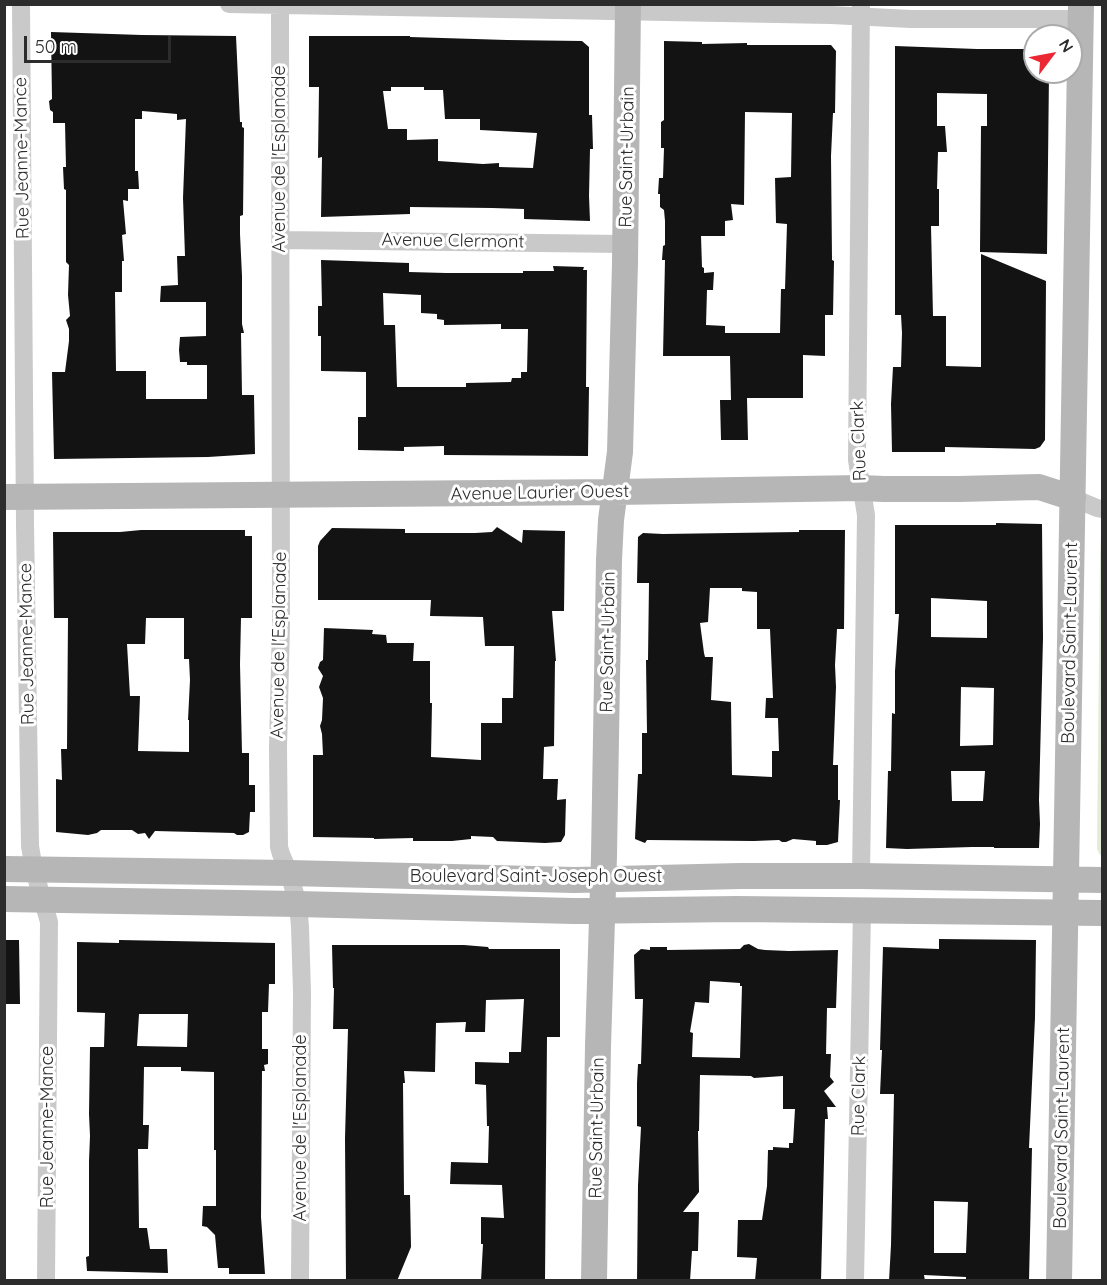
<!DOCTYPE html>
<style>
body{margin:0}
#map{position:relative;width:1107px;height:1285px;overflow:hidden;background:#fff;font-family:Quicksand,sans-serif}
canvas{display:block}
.frame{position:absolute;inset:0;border:6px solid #2c2c2c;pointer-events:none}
.north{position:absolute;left:1023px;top:24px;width:60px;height:60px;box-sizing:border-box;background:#fff;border:2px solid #ababab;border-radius:50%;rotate:58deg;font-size:16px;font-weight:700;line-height:24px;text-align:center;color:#2c2c2c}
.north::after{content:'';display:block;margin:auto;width:21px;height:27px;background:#eb2734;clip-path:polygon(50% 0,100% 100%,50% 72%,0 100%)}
.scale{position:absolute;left:24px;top:36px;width:147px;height:27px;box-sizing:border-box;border:3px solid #2c2c2c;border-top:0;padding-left:8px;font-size:18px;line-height:21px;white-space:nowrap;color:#2c2c2c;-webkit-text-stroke:4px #fff;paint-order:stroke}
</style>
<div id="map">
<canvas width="1107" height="1285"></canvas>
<div class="frame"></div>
<div class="north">N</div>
<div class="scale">50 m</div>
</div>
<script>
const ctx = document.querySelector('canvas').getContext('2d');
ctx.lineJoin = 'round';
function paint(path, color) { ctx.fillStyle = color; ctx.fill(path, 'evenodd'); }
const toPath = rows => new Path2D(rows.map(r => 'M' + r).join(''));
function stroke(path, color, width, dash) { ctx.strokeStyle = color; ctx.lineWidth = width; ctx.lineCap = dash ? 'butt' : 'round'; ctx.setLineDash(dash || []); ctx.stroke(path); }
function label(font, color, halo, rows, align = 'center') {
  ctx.font = font + ' Quicksand,sans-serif'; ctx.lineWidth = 6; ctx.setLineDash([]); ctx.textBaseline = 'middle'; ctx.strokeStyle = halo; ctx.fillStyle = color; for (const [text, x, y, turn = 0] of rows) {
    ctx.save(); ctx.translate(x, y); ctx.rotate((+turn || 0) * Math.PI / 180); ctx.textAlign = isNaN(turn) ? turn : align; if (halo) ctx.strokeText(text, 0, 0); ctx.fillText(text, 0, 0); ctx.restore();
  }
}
const green = toPath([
 [1102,528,1102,856,1100,855,1097,849,1100,558,1101,533]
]);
const building = toPath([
 [51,32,142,35,236,36,240,122,242,122,242,127,244,128,243,215,240,216,240,234,242,276,242,324,244,333,241,333,242,395,254,395,255,454,208,457,54,459,52,372,65,372,69,341,69,329,66,320,70,316,68,295,69,265,66,262,66,190,64,189,63,167,66,167,65,123,53,123,53,112,50,110,49,101,52,99],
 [142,111,177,114,177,120,186,119,183,198,185,256,177,256,178,285,161,286,160,302,206,302,206,336,180,337,179,350,180,362,187,362,187,365,207,365,207,399,146,399,146,371,116,371,115,292,122,292,122,261,124,261,122,235,126,234,123,200,128,201,128,189,139,189,138,171,135,171,135,119,142,119],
 [309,36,410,36,410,37,507,40,582,41,589,47,589,115,592,115,593,149,590,149,589,196,590,221,524,219,524,209,492,208,410,207,410,214,321,217,322,157,318,158,319,87,309,87],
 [391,87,424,87,424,90,443,90,445,119,480,119,480,130,537,133,533,168,499,167,499,163,483,164,438,161,438,139,407,140,407,129,388,129,383,91,391,91],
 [664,41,702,42,702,44,747,43,747,45,831,45,836,51,835,113,833,113,831,156,832,260,834,261,833,315,825,315,825,356,803,355,803,398,747,398,748,440,721,440,720,400,731,400,730,356,663,356,665,260,662,260,663,246,665,245,665,221,664,210,660,207,660,194,658,194,659,178,663,178,664,148,661,148,661,122,664,120],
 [745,112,792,113,791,177,775,178,776,223,787,224,785,289,781,289,780,333,725,333,725,326,706,325,707,290,713,290,714,272,704,273,704,268,702,267,701,236,725,236,725,221,733,220,731,204,744,205],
 [895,46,977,49,1035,49,1035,72,1049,72,1047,254,980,252,981,126,987,126,987,94,937,93,937,126,945,126,947,152,938,152,937,189,939,189,939,226,931,226,933,316,946,316,946,366,981,367,981,254,1046,281,1045,440,1040,447,1035,449,945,447,945,452,892,452,891,404,893,367,901,367,902,333,901,315,895,315],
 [321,260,409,263,409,272,446,273,523,273,523,271,554,271,553,266,584,267,583,270,587,270,586,387,589,387,588,456,444,455,444,446,404,447,404,451,358,450,358,417,366,417,366,372,321,371,321,336,318,336,318,306,322,306],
 [383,293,421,295,421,313,437,314,437,319,444,320,444,325,501,324,501,329,528,329,527,372,521,372,521,378,512,378,511,382,466,383,466,387,397,387,395,325,384,325],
 [996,523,1042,524,1043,638,1039,800,1040,824,1039,848,994,848,994,847,972,847,907,849,886,848,888,771,891,771,892,713,895,714,895,671,899,614,895,614,895,525,996,525],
 [931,598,987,601,987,638,931,637],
 [961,687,994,688,993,745,960,746],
 [951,771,985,771,983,801,952,801],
 [497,527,522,543,523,530,565,531,564,611,552,611,556,661,555,661,554,746,544,747,543,779,558,779,557,800,566,799,565,835,561,842,545,843,497,841,493,837,471,836,471,839,452,841,413,841,413,838,374,839,374,838,313,837,313,755,323,755,322,734,320,726,322,720,323,698,319,687,323,676,318,668,320,662,323,660,324,628,373,630,372,634,386,635,387,643,414,643,413,661,430,661,430,703,432,703,431,757,481,760,481,723,502,723,502,698,513,698,514,646,485,646,483,617,430,616,431,600,318,600,318,546,320,541,332,528,405,529,405,533,475,533,492,532],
 [141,530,245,530,245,536,252,536,252,618,241,618,240,664,242,753,249,753,249,785,255,785,255,812,250,812,249,832,243,835,237,835,234,833,155,831,149,839,145,833,138,834,132,830,101,830,97,833,88,835,56,832,56,779,62,780,61,749,67,749,68,618,54,618,53,532,120,532],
 [146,618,184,618,184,659,189,659,190,680,188,720,189,720,189,752,138,751,140,696,130,696,127,644,145,644],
 [799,530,845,530,844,629,837,629,835,665,836,687,833,765,838,765,838,800,840,800,838,842,827,845,816,845,816,841,793,839,786,842,782,842,779,840,754,841,647,840,645,843,635,839,638,774,642,774,642,733,647,733,646,660,648,660,649,583,637,583,638,537,643,533,663,534,799,532],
 [710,588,742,588,742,591,757,592,757,629,770,629,773,698,766,698,765,718,778,718,779,751,772,751,772,777,732,775,731,702,711,700,713,657,705,657,704,653,700,623,708,622],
 [939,939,1036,940,1035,1018,1029,1148,1032,1148,1029,1281,966,1281,966,1277,924,1275,925,1281,889,1281,891,1245,894,1094,880,1094,882,1050,880,1050,883,947,939,949],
 [934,1201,968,1202,966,1253,934,1253],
 [4,940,19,940,20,1004,4,1004],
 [119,940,275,943,275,984,269,984,268,1012,262,1012,262,1049,268,1049,268,1064,264,1065,265,1071,262,1071,261,1217,265,1274,229,1274,229,1268,218,1268,215,1235,207,1227,202,1226,203,1206,216,1206,216,1150,214,1150,214,1072,181,1071,181,1067,144,1067,143,1125,149,1125,148,1149,138,1149,139,1228,147,1228,150,1249,167,1249,168,1273,87,1271,86,1257,89,1256,89,1161,90,1136,89,1114,90,1047,104,1047,105,1013,77,1012,77,942,119,943],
 [139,1014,188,1014,187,1047,137,1046],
 [749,944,758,949,765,950,789,951,838,950,836,1008,827,1008,826,1054,831,1054,830,1077,834,1082,824,1091,836,1107,827,1107,828,1119,825,1119,821,1281,755,1281,757,1258,737,1257,738,1220,762,1220,767,1186,768,1150,773,1150,773,1147,789,1148,789,1143,793,1143,795,1109,783,1109,783,1076,754,1078,751,1076,700,1075,699,1131,698,1131,699,1192,683,1212,699,1212,698,1251,692,1251,690,1281,637,1281,638,1185,641,1127,637,1126,637,1083,638,1064,641,1064,643,999,635,999,634,955,641,949,650,950,650,947,667,947,667,950,740,949,744,945],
 [710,981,740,983,740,986,742,986,740,1058,692,1057,693,1033,690,1032,695,1002,709,1003],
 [332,945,464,945,488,947,489,949,560,949,560,1037,547,1037,545,1281,481,1281,483,1244,481,1244,481,1217,504,1218,502,1185,450,1184,451,1162,488,1163,489,1126,487,1126,486,1085,475,1084,475,1062,509,1063,509,1052,521,1052,524,999,486,1000,485,1032,465,1032,466,1022,436,1023,435,1072,404,1071,405,1083,403,1083,404,1195,410,1195,411,1247,397,1281,346,1281,345,1138,348,1029,333,1029,334,988,333,988]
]);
const street = toPath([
 [21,4,25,524,30,846,34,870,49,922,46,1280],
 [229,4,831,15,911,19,1081,19],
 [280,6,281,623,278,748,279,847,281,854,289,873,298,904,300,927,302,992,300,1280],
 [281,240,625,244],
 [1073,498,1097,508,1102,509],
 [861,876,866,515,857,460,861,4],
 [855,1280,862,911]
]);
const secondary = toPath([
 [4,497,615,492,861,488,884,489,959,489,1039,487,1073,498],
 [4,869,289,873,574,880,740,876,861,876,1102,880],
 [4,899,298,904,573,911,737,909,1102,913],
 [594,1280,598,1046,604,856,609,560,611,520,620,452,625,263,628,4],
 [1059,1280,1081,4]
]);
const streetNames = [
 ["Rue Saint-Urbain",627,157,-89],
 ["Rue Jeanne-Mance",22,158,-91],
 ["Avenue de l'Esplanade",280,159,-90],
 ["Avenue Clermont",453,241,1],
 ["Rue Clark",859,441,-92],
 ["Avenue Laurier Ouest",540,493,-1],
 ["Rue Saint-Urbain",608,642,-89],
 ["Boulevard Saint-Laurent",1070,643,-89],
 ["Rue Jeanne-Mance",27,644,-91],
 ["Avenue de l'Esplanade",279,645,-89],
 ["Boulevard Saint-Joseph Ouest",536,877],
 ["Rue Clark",859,1096,-89],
 ["Rue Jeanne-Mance",48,1127,-90],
 ["Avenue de l'Esplanade",301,1128,-90],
 ["Rue Saint-Urbain",597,1128,-89],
 ["Boulevard Saint-Laurent",1062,1128,-89]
];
paint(green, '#e3ebd9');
paint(building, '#131313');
stroke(street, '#c9c9c9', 18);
stroke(secondary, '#b6b6b6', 26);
label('18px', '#2c2c2c', '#fff', streetNames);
</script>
